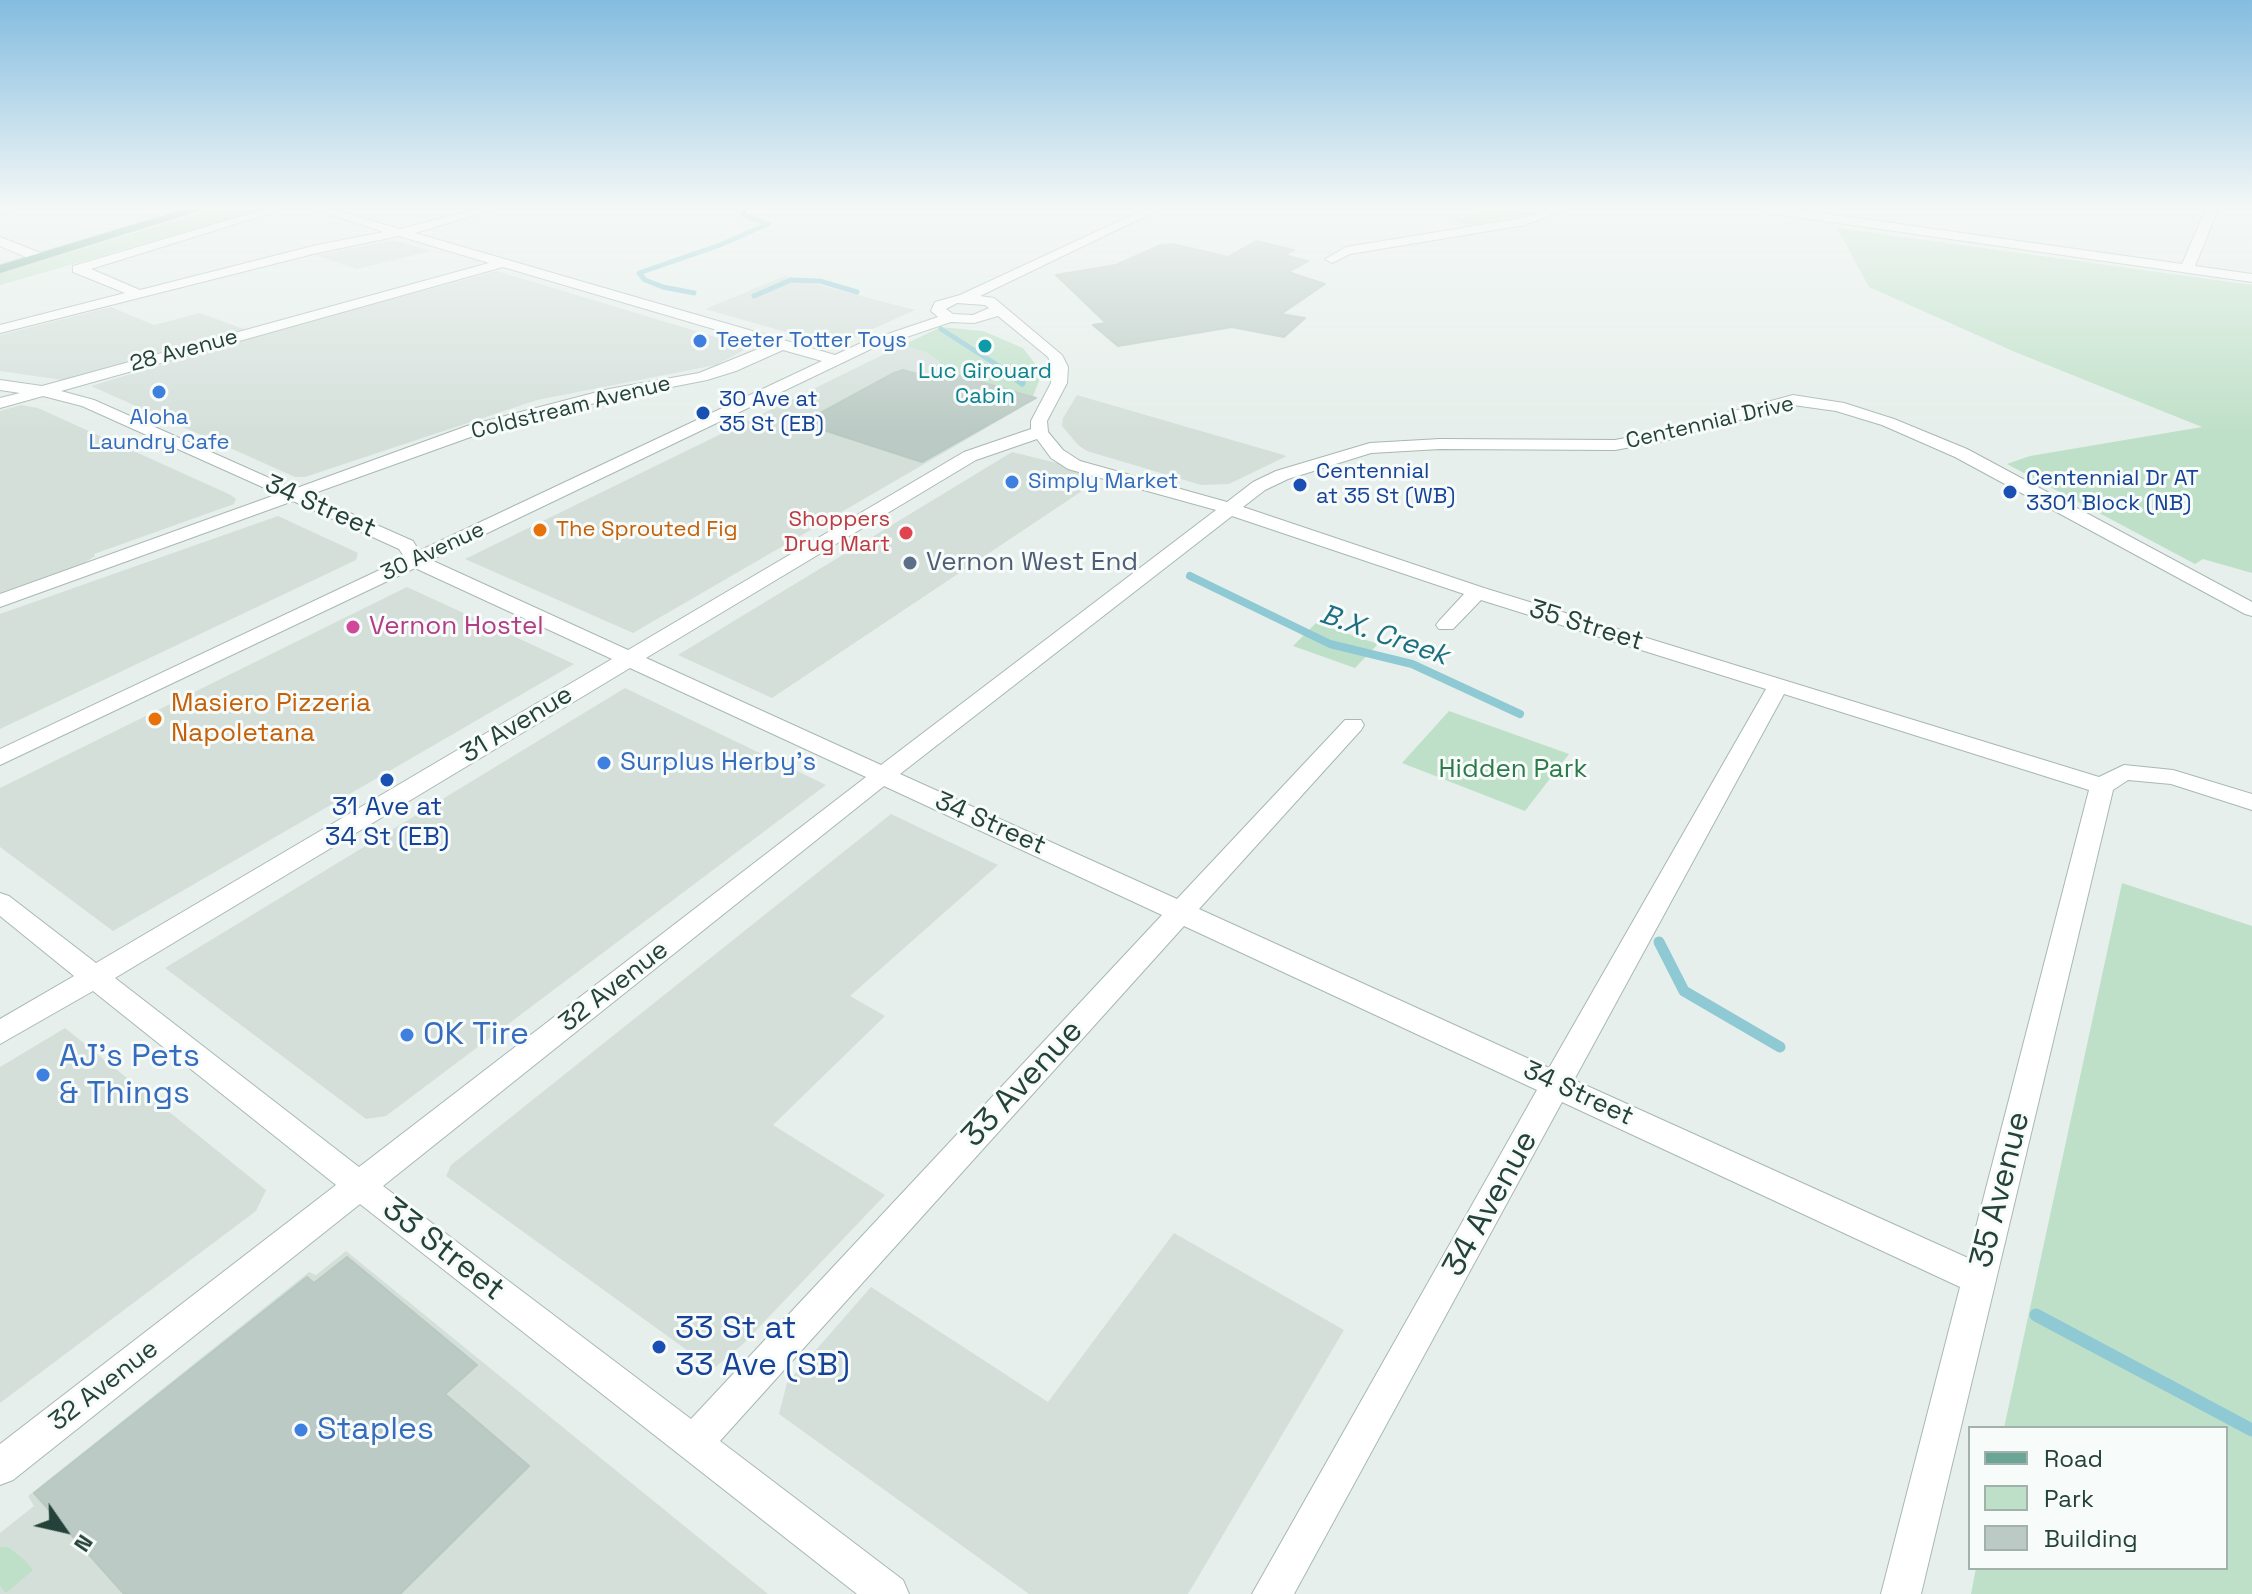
<!DOCTYPE html>
<style>
body{margin:0}
#map{position:relative;width:2252px;height:1594px;overflow:hidden;background:#e6efeb;font-family:"Space Grotesk",sans-serif}
canvas{display:block}
.legend{position:absolute;left:1968px;top:1426px;width:260px;height:144px;box-sizing:border-box;background:#f7fbf9;border:2px solid #a3b1ad;margin:0;padding:10px 14px;list-style:none;font-size:24px;color:#24423a}
.legend li{display:flex;align-items:center;gap:16px;height:40px}
.legend b{width:40px;border:2px solid #a3b1ad}
.north{position:absolute;left:24px;top:1490px;width:80px;height:80px;-webkit-text-stroke:6px #f7fbf9;paint-order:stroke;rotate:124deg;font-size:22px;font-weight:700;line-height:32px;text-align:center;color:#24423a}
.north::after{content:'';display:block;margin:auto;width:28px;height:36px;background:#24423a;clip-path:polygon(50% 0,100% 100%,50% 72%,0 100%)}
</style>
<div id="map">
<canvas width="2252" height="1594"></canvas>
<ul class="legend">
<li><b style="height:10px;background:#6aa596"></b>Road</li>
<li><b style="height:22px;background:#bfe0c8"></b>Park</li>
<li><b style="height:22px;background:#bbcac4"></b>Building</li>
</ul>
<div class="north">N</div>
</div>
<script>
const ctx = document.querySelector('canvas').getContext('2d');
ctx.lineJoin = 'round';
function paint(path, color) { ctx.fillStyle = color; ctx.fill(path, 'evenodd'); }
const toPath = rows => new Path2D(rows.map(r => 'M' + r).join(''));
function stroke(path, color, width, dash) { ctx.strokeStyle = color; ctx.lineWidth = width; ctx.lineCap = dash ? 'butt' : 'round'; ctx.setLineDash(dash || []); ctx.stroke(path); }
function label(font, color, halo, rows, align = 'center') {
  ctx.font = font + ' "Space Grotesk",sans-serif'; ctx.lineWidth = 6; ctx.setLineDash([]); ctx.textBaseline = 'middle'; ctx.strokeStyle = halo; ctx.fillStyle = color; for (const [text, x, y, turn = 0] of rows) {
    ctx.save(); ctx.translate(x, y); ctx.rotate((+turn || 0) * Math.PI / 180); ctx.textAlign = isNaN(turn) ? turn : align; if (halo) ctx.strokeText(text, 0, 0); ctx.fillText(text, 0, 0); ctx.restore();
  }
}
const built = toPath([
 [394,240,431,251,357,269,315,255],
 [497,271,739,344,746,349,716,365,537,400,305,477,295,477,91,386,267,333],
 [785,276,915,310,835,346,705,309],
 [111,307,154,325,200,313,246,330,62,380,0,371,0,335],
 [903,345,928,353,953,373,1033,396,1019,409,633,633,465,559],
 [1077,395,1287,456,1229,484,1201,485,1087,451,1078,445,1062,426,1063,418],
 [21,405,38,408,231,495,236,499,234,504,94,554,95,556,81,565,0,593,0,411],
 [1012,452,1106,475,772,698,678,655],
 [278,516,358,553,356,560,0,729,0,614],
 [407,587,574,664,113,931,0,847,0,788],
 [625,688,826,785,386,1116,366,1119,165,968],
 [891,814,998,865,850,996,885,1016,773,1125,885,1195,743,1344,713,1369,446,1176,451,1165],
 [65,1028,266,1190,256,1211,0,1403,0,1067],
 [1174,1233,1344,1330,1188,1594,1029,1594,779,1414,787,1383,871,1287,1048,1402],
 [346,1251,768,1594,0,1594,0,1533,34,1506,28,1496,309,1272,316,1275]
]);
const green = toPath([
 [213,209,266,209,0,285,0,274],
 [1404,209,1461,218,1490,209,1540,212,1466,226,1456,221,1457,218],
 [1837,228,2252,285,2252,573,2203,559,2195,564,2007,464,2030,456,2202,427,2015,352,1869,287],
 [941,327,983,331,1023,348,1039,369,1039,381,1033,396,953,373,928,353,903,345],
 [1316,623,1378,644,1355,668,1293,646],
 [1449,711,1569,754,1525,811,1402,763],
 [2122,883,2252,926,2252,1594,1971,1594,1976,1568,2226,1568,2226,1428,2004,1428],
 [0,1547,8,1547,26,1561,33,1570,6,1593,0,1586]
]);
const streamFar4 = toPath([
 [694,293,663,287,645,280,639,273,720,245,768,224,743,215,744,209],
 [754,296,791,280,820,281,857,292],
 [941,329,1008,372]
]);
const streamFar3 = toPath([
 [1005,370,1022,383],
 [1190,576,1194,578]
]);
const streamFar2 = toPath([
 [1190,576,1330,644,1412,664,1520,714]
]);
const streamFar1 = toPath([
 [1659,942,1684,991,1780,1047]
]);
const stream = toPath([
 [2036,1315,2252,1430]
]);
const building = toPath([
 [1256,241,1294,250,1284,255,1308,261,1288,272,1325,284,1281,314,1305,318,1284,337,1232,327,1118,346,1093,325,1106,323,1056,275,1116,265,1161,245,1172,244,1228,257,1256,241],
 [937,369,1036,398,922,462,802,423,894,373,903,370,924,376,937,369],
 [347,1257,477,1365,445,1394,529,1466,400,1594,124,1594,34,1493,307,1277,314,1283,347,1257]
]);
const minor = toPath([
 [0,209,14,209,0,215,0,209],
 [266,209,284,209,91,269,140,290,317,245,384,232,313,209,331,209,400,229,477,209,496,209,415,233,835,355,861,343,938,317,931,311,935,302,960,295,1145,209,1160,209,980,296,994,298,1062,355,1068,367,1067,383,1047,421,1048,432,1063,450,1080,461,1227,502,1253,482,1276,471,1370,443,1440,439,1615,440,1656,432,1793,395,1844,403,1894,419,1967,449,2252,602,2252,616,2245,614,1955,457,1882,425,1836,411,1793,405,1664,441,1615,450,1440,449,1371,453,1288,479,1265,490,1243,507,1484,588,2099,777,2124,765,2173,770,2252,794,2252,810,2171,784,2128,780,2113,790,1921,1594,1881,1594,1960,1287,1562,1102,1294,1594,1252,1594,1537,1090,1184,926,720,1441,903,1580,909,1594,857,1594,360,1204,13,1480,0,1485,0,1444,336,1185,93,991,0,1044,0,1019,74,976,0,916,0,893,9,896,96,963,612,659,415,568,0,765,0,749,405,558,399,549,293,501,0,607,0,594,278,494,82,406,43,396,0,408,0,398,20,393,0,390,0,380,42,386,489,263,399,236,317,253,0,333,0,325,125,293,73,272,73,266,266,209],
 [503,267,768,345,699,373,609,389,467,426,294,489,94,400,61,391,503,267],
 [957,303,985,305,989,308,973,315,953,314,946,309,957,303],
 [998,316,1048,357,1052,367,1051,383,1031,421,1031,429,964,452,628,650,431,560,871,349,951,322,974,323,998,316],
 [783,350,822,361,419,551,413,541,309,495,479,434,610,399,707,380,736,371,783,350],
 [1037,439,1051,458,1068,469,1216,510,881,765,646,658,976,460,1037,439],
 [1232,516,1464,594,1439,621,1436,625,1439,629,1453,629,1481,600,1766,689,1549,1068,1199,909,1361,730,1364,725,1361,720,1345,720,1177,899,900,774,1232,516],
 [630,668,866,777,359,1167,115,978,630,668],
 [1784,694,2089,790,1968,1258,1574,1080,1784,694],
 [884,786,1162,915,691,1419,383,1186,884,786],
 [1550,209,1567,209,1525,225,1350,254,1332,263,1325,259,1346,247,1523,218,1550,209],
 [1762,209,1792,209,2182,264,2206,209,2218,209,2195,266,2252,274,2252,282,1768,213,1762,209],
 [0,237,43,254,45,257,33,260,0,246,0,237]
]);
const major = toPath([
 [186,209,204,209,0,273,0,265,186,209]
]);
const markers = [
 [700,341,8,"#3f7fe0"],
 [985,346,8,"#0f9aa8"],
 [159,392,8,"#3f7fe0"],
 [703,413,8,"#1a4fb4"],
 [1012,482,8,"#3f7fe0"],
 [1300,485,8,"#1a4fb4"],
 [2010,492,8,"#1a4fb4"],
 [540,530,8,"#e8710a"],
 [906,533,8,"#e0444e"],
 [910,563,8,"#5c6f8a"],
 [353,627,8,"#d1479c"],
 [155,719,8,"#e8710a"],
 [604,763,8,"#3f7fe0"],
 [387,780,8,"#1a4fb4"],
 [407,1035,8,"#3f7fe0"],
 [43,1075,8,"#3f7fe0"],
 [659,1347,8,"#1a4fb4"],
 [301,1430,8,"#3f7fe0"]
];
const farShopnames = [
 ["Teeter Totter Toys",716,341],
 ["Aloha",159,418,"center"],
 ["Laundry Cafe",159,443,"center"],
 ["Simply Market",1028,482]
];
const farStreetnames = [
 ["28 Avenue",184,351,-15],
 ["Coldstream Avenue",571,408,-14],
 ["Centennial Drive",1710,423,-13],
 ["30 Avenue",433,552,-25]
];
const farCulturenames = [
 ["Luc Girouard",985,372],
 ["Cabin",985,397]
];
const farTransitnames = [
 ["30 Ave at",719,400],
 ["35 St (EB)",719,425],
 ["Centennial",1316,472],
 ["at 35 St (WB)",1316,497],
 ["Centennial Dr AT",2026,479],
 ["3301 Block (NB)",2026,504]
];
const farHealthnames = [
 ["Shoppers",890,520],
 ["Drug Mart",890,545]
];
const farFoodnames = [
 ["The Sprouted Fig",556,530]
];
const streetNames = [
 ["34 Street",320,507,24],
 ["35 Street",1586,626,17],
 ["31 Avenue",517,725,-31],
 ["34 Street",990,824,24],
 ["32 Avenue",614,987,-38],
 ["34 Street",1578,1094,25],
 ["32 Avenue",104,1386,-38]
];
const serviceNames = [
 ["Vernon West End",926,563]
];
const hotelNames = [
 ["Vernon Hostel",369,627]
];
const foodNames = [
 ["Masiero Pizzeria",171,704],
 ["Napoletana",171,734]
];
const shopNames = [
 ["Surplus Herby's",620,763]
];
const parkNames = [
 ["Hidden Park",1513,770]
];
const transitNames = [
 ["31 Ave at",387,808],
 ["34 St (EB)",387,838]
];
const waterNames = [
 ["B.X. Creek",1384,636,19]
];
const nearShopnames = [
 ["OK Tire",423,1035],
 ["AJ's Pets",59,1057],
 ["& Things",59,1094],
 ["Staples",317,1430]
];
const nearStreetnames = [
 ["33 Avenue",1023,1084,-47],
 ["35 Avenue",2001,1190,-76],
 ["34 Avenue",1491,1204,-61],
 ["33 Street",443,1250,38]
];
const nearTransitnames = [
 ["33 St at",675,1329],
 ["33 Ave (SB)",675,1366]
];
paint(built, '#d4dfda');
paint(green, '#bfe0c8');
stroke(streamFar4, '#8ec9d4', 5);
stroke(streamFar3, '#8ec9d4', 7);
stroke(streamFar2, '#8ec9d4', 8);
stroke(streamFar1, '#8ec9d4', 11);
stroke(stream, '#8ec9d4', 13);
paint(building, '#bbcac4');
stroke(building, '#b8c9c2', 2);
stroke(minor, '#a8b8b2', 2);
stroke(major, '#c2cac8', 2);
paint(minor, '#fff');
paint(major, '#6aa596');
const sky = ctx.createLinearGradient(0, 0, 0, 432);
sky.addColorStop(0, '#84bce0');
sky.addColorStop(0.48, '#f4f8f6');
sky.addColorStop(1, '#f4f8f600');
ctx.fillStyle = sky;
ctx.fillRect(0, 0, 2252, 432);
for (const [x, y, r, color] of markers) { const dot = new Path2D(); dot.arc(x, y, r, 0, 2 * Math.PI); ctx.fillStyle = color; ctx.fill(dot); stroke(dot, '#f7fbf9', 3); }
label('22px', '#366cbe', '#f7fbf9', farShopnames, 'left');
label('22px', '#24423a', '#f7fbf9', farStreetnames);
label('22px', '#0d838f', '#f7fbf9', farCulturenames);
label('22px', '#164399', '#f7fbf9', farTransitnames, 'left');
label('22px', '#be3a42', '#f7fbf9', farHealthnames, 'right');
label('22px', '#c56008', '#f7fbf9', farFoodnames, 'left');
label('26px', '#24423a', '#f7fbf9', streetNames);
label('26px', '#4e5e75', '#f7fbf9', serviceNames, 'left');
label('26px', '#b23c85', '#f7fbf9', hotelNames, 'left');
label('26px', '#c56008', '#f7fbf9', foodNames, 'left');
label('26px', '#366cbe', '#f7fbf9', shopNames, 'left');
label('26px', '#2d7a4b', '#f7fbf9', parkNames);
label('26px', '#164399', '#f7fbf9', transitNames);
label('italic 28px', '#1c6f80', '#f7fbf9', waterNames);
label('32px', '#366cbe', '#f7fbf9', nearShopnames, 'left');
label('32px', '#24423a', '#f7fbf9', nearStreetnames);
label('32px', '#164399', '#f7fbf9', nearTransitnames, 'left');
</script>
